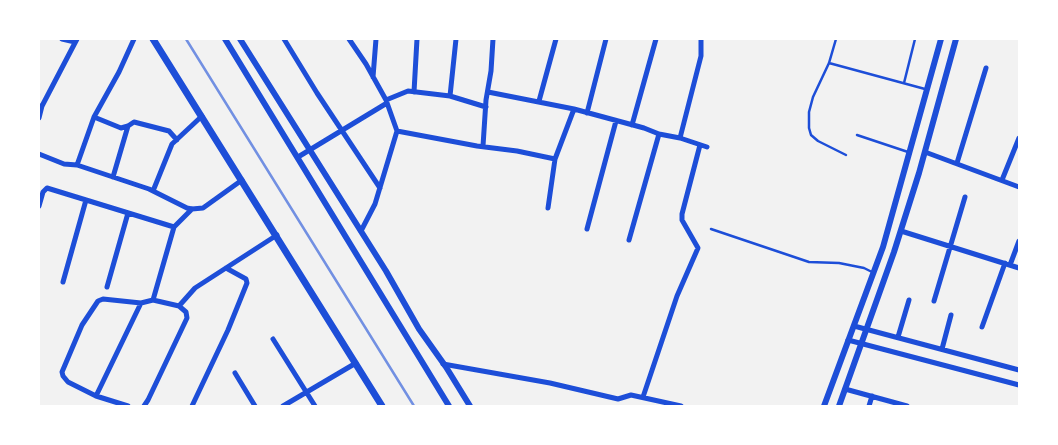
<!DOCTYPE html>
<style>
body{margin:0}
#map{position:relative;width:1058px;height:445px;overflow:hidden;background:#f2f2f2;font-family:Commissioner,sans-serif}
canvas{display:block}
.frame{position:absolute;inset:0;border:40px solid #fff;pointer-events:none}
</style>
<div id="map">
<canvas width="1058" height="445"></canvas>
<div class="frame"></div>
</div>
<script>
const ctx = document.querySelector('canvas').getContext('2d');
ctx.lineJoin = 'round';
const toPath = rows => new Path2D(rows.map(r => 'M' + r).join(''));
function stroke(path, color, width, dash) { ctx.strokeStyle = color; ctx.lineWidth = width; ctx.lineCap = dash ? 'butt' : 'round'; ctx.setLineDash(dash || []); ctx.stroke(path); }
const service = toPath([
 [836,39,829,63,813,97,809,112,809,128,811,135,818,141,846,155],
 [829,63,925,89],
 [904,83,915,39],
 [857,135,908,152],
 [711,229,809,262,839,263,864,268,872,272]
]);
const minor = toPath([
 [62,39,75,42],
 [284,39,317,93,380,188],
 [349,39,366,64,386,100,397,131,375,204,361,231],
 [373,77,376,39],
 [414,92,417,39],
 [488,92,574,109,644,128,659,134,680,138,707,147],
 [450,96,456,39],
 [386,100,408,91,450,96,486,107],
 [539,101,556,39],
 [39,106,42,106,77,39],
 [587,113,606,39],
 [94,117,121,128,128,126,134,122,169,131,177,140],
 [39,118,42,106],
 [632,125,656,39],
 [397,131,477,146,517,151,555,159,548,208],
 [680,138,701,56,701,39],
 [483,146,486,100,491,71,493,39],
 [925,152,1019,187],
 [39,154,64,164,77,165,149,189,187,208,192,209,203,208,242,180],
 [298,157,387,103],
 [555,159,574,109],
 [957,163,986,68],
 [77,165,94,117,119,72,134,39],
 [113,177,128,126],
 [1002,180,1019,138],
 [153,191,172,144,202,116],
 [39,206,43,192,47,188,174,227],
 [587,229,616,121],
 [901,231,1019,268],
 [629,240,659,134],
 [1010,265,1019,241],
 [63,282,86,200],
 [107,287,128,213],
 [153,300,174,227,192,209],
 [934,301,965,197],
 [141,303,96,396,68,382,63,376,62,372,82,325,98,301,103,299,141,303,153,300,179,306,195,288,277,235],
 [854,326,1019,370],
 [982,327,1005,263],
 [898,337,909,300],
 [273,339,315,406],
 [848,340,1019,385],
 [942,349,951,315],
 [443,364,550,383,618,399,631,395,681,406],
 [235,373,255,406],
 [845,389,907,406],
 [96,396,128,406],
 [643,397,677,296,698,248,682,220,682,214,700,145],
 [144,406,148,400,187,318,186,312,179,306],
 [192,406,228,330,247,283,246,279,226,268],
 [283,406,356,363],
 [869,406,872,396]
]);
const tertiary = toPath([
 [225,39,449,406],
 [240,39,386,271,419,329,446,367,470,406],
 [824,406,883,247,941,39],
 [839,406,894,252,919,173,956,39]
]);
const secondary = toPath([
 [153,39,382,406]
]);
const rail = toPath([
 [186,39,414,406]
]);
stroke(service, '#1d4ed8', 2.5);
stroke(minor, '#1d4ed8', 5);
stroke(tertiary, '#1d4ed8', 6);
stroke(secondary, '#1d4ed8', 7);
stroke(rail, '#7290e2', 2.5);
</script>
